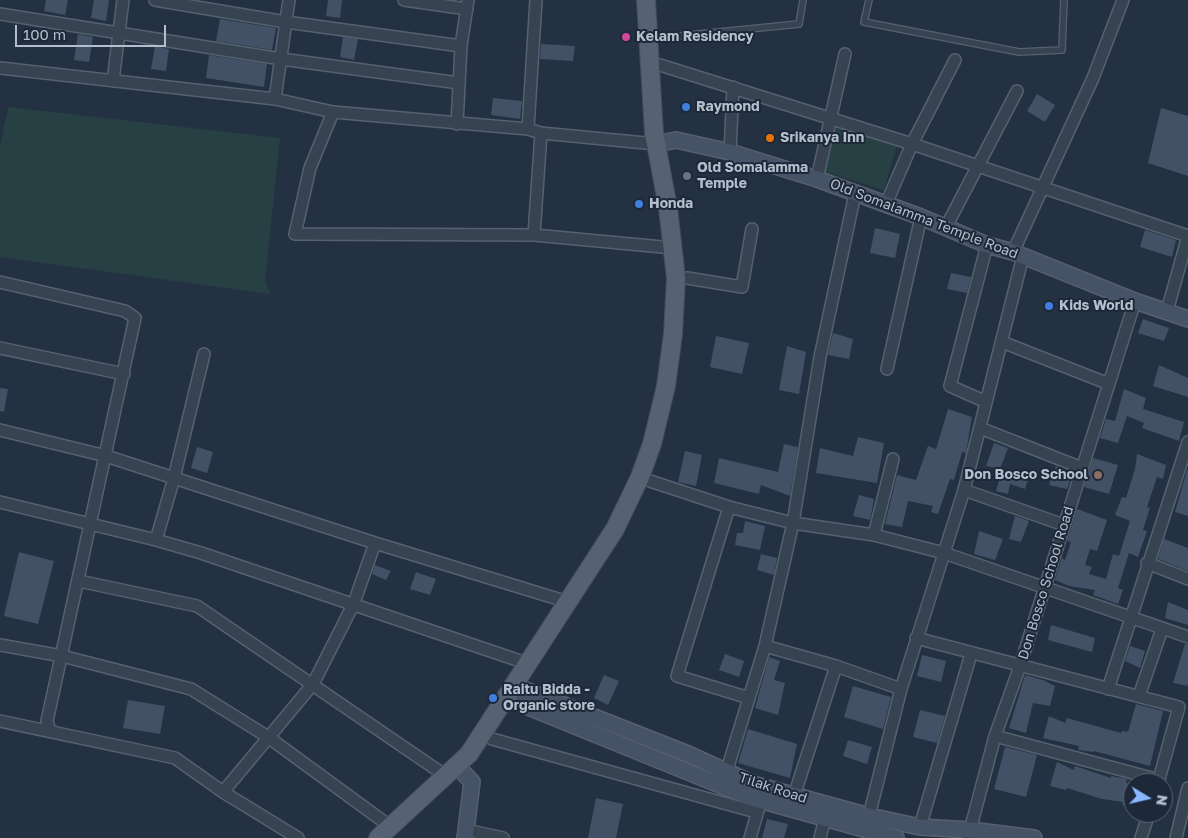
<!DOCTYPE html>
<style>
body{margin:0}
#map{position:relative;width:1188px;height:838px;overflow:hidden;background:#243143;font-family:"Golos Text",sans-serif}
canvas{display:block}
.north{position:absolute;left:1123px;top:773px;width:50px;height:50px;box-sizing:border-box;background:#1d2838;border:1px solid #5a6473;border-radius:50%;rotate:99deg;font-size:14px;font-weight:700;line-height:20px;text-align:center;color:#b5becc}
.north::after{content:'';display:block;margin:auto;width:18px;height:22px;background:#88b6ff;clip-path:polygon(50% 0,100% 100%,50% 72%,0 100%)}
.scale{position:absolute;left:15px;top:25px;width:151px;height:22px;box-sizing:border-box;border:2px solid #b5becc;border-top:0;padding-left:6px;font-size:15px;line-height:18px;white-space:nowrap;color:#b5becc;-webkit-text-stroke:4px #1d2838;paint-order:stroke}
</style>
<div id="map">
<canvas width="1188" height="838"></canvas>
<div class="north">N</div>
<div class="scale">100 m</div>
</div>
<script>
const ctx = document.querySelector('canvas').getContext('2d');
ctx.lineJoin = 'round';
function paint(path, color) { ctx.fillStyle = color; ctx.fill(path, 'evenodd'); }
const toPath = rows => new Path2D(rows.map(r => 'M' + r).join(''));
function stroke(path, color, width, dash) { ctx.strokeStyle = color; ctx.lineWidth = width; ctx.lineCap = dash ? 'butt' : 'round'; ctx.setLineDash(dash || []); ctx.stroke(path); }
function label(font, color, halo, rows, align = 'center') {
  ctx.font = font + ' "Golos Text",sans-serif'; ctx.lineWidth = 4; ctx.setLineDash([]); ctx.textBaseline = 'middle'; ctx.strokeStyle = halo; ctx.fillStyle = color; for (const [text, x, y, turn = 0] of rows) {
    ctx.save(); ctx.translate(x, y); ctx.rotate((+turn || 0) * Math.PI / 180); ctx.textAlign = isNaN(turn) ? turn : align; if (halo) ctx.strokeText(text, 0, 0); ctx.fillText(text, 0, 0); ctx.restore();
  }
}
const green = toPath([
 [8,107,280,138,265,281,270,294,0,257,0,146],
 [835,126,897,145,884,190,822,171]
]);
const building = toPath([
 [46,0,68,0,65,15,44,11],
 [94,0,109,0,106,21,91,18],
 [328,0,342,0,340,18,326,16],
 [220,19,276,28,272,50,216,41],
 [78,34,93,37,89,62,74,60],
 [343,37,358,39,354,60,340,57],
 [541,44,575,46,573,61,540,59],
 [155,46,169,49,166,71,151,69],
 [209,55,267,64,264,87,206,78],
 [1037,94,1055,105,1045,122,1027,111],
 [493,98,522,101,520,119,491,115],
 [1161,108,1188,116,1188,176,1148,163],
 [875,228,900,234,895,258,870,253],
 [1145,230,1176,240,1172,257,1140,247],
 [951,273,971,277,967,293,947,289],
 [1143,319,1169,328,1164,341,1138,333],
 [833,333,853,339,849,359,828,355],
 [716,336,749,343,742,374,710,367],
 [787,346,806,352,799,394,779,390],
 [1159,365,1188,378,1188,397,1153,386],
 [0,388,8,389,4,412,0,411],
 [1124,389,1146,398,1143,409,1184,422,1179,441,1142,428,1144,423,1127,416,1118,443,1100,438,1106,419,1115,421],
 [948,409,972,417,966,453,962,452,954,480,950,479,938,514,931,512,933,506,908,501,902,527,885,524,897,475,916,480,928,446,936,449],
 [858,437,884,443,877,483,816,473,820,448,853,456],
 [994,443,1008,448,1000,469,986,466],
 [784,444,798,447,790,496,761,485,759,494,714,483,719,458,778,472],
 [197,447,213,452,207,473,191,468],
 [685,451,702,455,696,486,678,482],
 [1137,454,1166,465,1163,479,1157,477,1147,507,1150,508,1143,530,1147,531,1138,557,1129,553,1118,588,1123,590,1118,604,1093,595,1095,590,1069,586,1055,580,1062,558,1065,560,1071,542,1067,541,1077,509,1107,520,1097,551,1090,549,1085,565,1092,567,1089,574,1106,579,1113,554,1119,556,1130,521,1115,515,1122,497,1126,498,1135,469],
 [1093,458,1118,465,1109,494,1084,487],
 [1056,466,1073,473,1067,489,1049,485],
 [1002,470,1028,479,1025,489,1010,484,1008,494,996,491],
 [1187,470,1188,470,1188,516,1175,512],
 [859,495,874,499,870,520,853,516],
 [1015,516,1029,521,1021,542,1009,539],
 [745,521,765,526,760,550,735,545,737,533,743,533],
 [979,531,1003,539,995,560,974,554],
 [1164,539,1188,548,1188,571,1158,559],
 [19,552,54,561,38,624,4,616],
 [761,554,777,558,774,575,757,570],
 [375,565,391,571,386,580,372,574],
 [416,572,436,579,430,595,410,589],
 [1168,602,1188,610,1188,625,1165,618],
 [1051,625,1095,638,1092,652,1048,640],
 [1185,644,1188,644,1188,686,1173,683],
 [1130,646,1145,651,1140,668,1125,661],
 [725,654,744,661,739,677,719,670],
 [922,655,946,661,941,682,917,676],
 [769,657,780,661,774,680,785,683,778,715,755,708],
 [604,675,619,681,608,705,594,698],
 [1025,675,1043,680,1055,686,1050,706,1033,703,1026,733,1009,728],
 [853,686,891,697,883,729,844,717],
 [128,700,165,706,160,734,123,728],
 [1136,704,1163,711,1150,766,1094,751,1094,752,1078,750,1079,746,1043,738,1049,716,1065,723,1067,718,1121,733,1122,731,1128,732],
 [920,710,945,716,937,743,913,737],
 [748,729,797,744,790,778,738,763],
 [848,740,872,747,867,764,843,756],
 [1005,747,1037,755,1026,797,994,789],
 [1057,762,1074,770,1075,766,1111,778,1111,776,1127,779,1126,783,1133,785,1133,807,1122,805,1123,802,1102,799,1067,788,1066,790,1050,786],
 [596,798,623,804,616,838,588,838],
 [767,819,788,824,784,838,762,838]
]);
const lane = toPath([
 [869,0,864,22,1019,52,1062,50,1064,0],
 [659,38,799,24,803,0]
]);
const street = toPath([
 [155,0,286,22,461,46],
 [404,0,467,9],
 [0,14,281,59,459,83],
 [660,65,912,144,1188,236],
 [0,68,275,99,333,112,528,129,541,133,656,144],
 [113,81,123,0],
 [275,99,289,0],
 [333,112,310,168,295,234,534,235,673,248],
 [457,124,461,46,468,0],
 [528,129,536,0],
 [730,152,733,87],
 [817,179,845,54],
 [886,204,912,144,955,60],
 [946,227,1017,91],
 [534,235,541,133],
 [1013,252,1093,78,1123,0],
 [687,278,742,287,752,229],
 [0,282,125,311,135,318,47,721,50,731],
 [1167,311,1188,236],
 [1002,342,1109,384],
 [0,348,124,374],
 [887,369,921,217],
 [986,402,950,386,987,245],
 [980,428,1082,468],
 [0,430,106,456,375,543,568,602],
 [650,481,729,507,793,523,874,535,944,553,1188,637],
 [964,490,1064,525],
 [0,502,156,540,201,553,529,664],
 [729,507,677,676,749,698],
 [874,535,893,459],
 [156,540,174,478,204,354],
 [1147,563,1188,579],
 [79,581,197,606,446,776],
 [916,638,1179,707,1158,783],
 [0,645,62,656,191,689,268,737,391,827],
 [765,646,836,666,901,689],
 [1108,689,1188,442],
 [1139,696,1162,629],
 [0,721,175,758,223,792],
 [995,736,1159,780],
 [492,739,756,812],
 [726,773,765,646,793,523,820,357,855,194],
 [794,796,836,666],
 [869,816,901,689,964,490,1023,256],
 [920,827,971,654],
 [466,830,503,838],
 [298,838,223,792,313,684,354,603,375,543],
 [750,838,759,807],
 [820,838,827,811],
 [968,838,995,736,1020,666,1135,301],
 [1141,838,1149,813],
 [1176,838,1188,788]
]);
const secondary = toPath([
 [656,144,676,140,730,152,817,179,921,217,987,245,1013,252,1135,301,1188,319],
 [515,686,688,754,756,785,869,816,920,827,970,830,1034,838],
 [506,698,752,798,896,838],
 [457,766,472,782,465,838]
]);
const primary = toPath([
 [378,838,469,754,615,529,640,477,652,444,666,386,673,334,676,278,668,208,654,133,646,0]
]);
const markers = [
 [626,37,5,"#d1479c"],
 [686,107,5,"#3f7fe0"],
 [770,138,5,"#e8710a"],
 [687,176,5,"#6b7280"],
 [639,204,5,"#3f7fe0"],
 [1049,306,5,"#3f7fe0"],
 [1098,475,5,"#8d6e63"],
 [493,698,5,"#3f7fe0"]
];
const poiNames = [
 ["Kelam Residency",636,37],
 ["Raymond",696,107],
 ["Srikanya Inn",780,138],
 ["Old Somalamma",697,168],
 ["Temple",697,184],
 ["Honda",649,204],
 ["Kids World",1059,306],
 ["Don Bosco School",1088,475,"right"],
 ["Raitu Bidda -",503,690],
 ["Organic store",503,706]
];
const streetNames = [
 ["Old Somalamma Temple Road",924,219,21],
 ["Don Bosco School Road",1046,583,-73],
 ["Tilak Road",773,788,18]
];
paint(green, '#264044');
paint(building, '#425165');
stroke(lane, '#566170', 8);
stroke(street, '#566170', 14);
stroke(secondary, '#566170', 18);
stroke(primary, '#424c5c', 20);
stroke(lane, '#384352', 5.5);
stroke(street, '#384352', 11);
stroke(secondary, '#465266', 15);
stroke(primary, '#566272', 18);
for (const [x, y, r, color] of markers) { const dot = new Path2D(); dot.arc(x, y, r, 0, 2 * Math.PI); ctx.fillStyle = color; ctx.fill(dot); stroke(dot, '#1d2838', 2); }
label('bold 14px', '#b5becc', '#1d2838', poiNames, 'left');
label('14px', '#b5becc', '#1d2838', streetNames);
</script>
